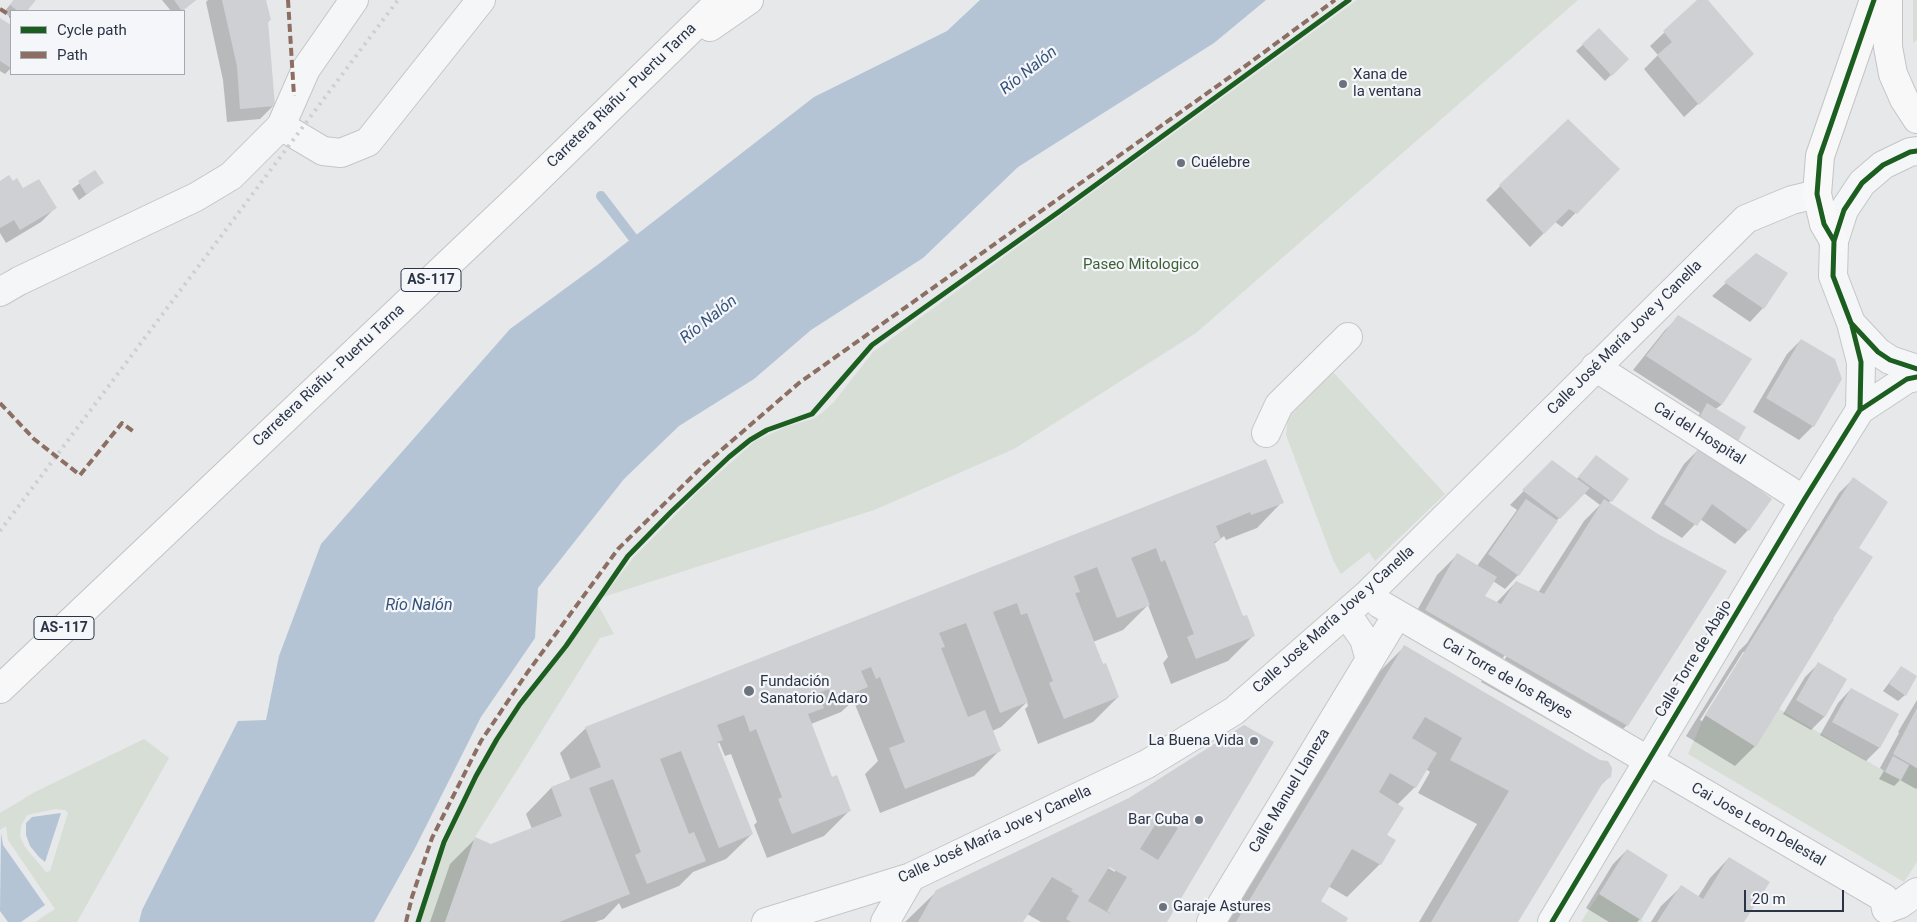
<!DOCTYPE html>
<meta charset="utf-8">
<style>
body{margin:0}
#map{position:relative;width:1917px;height:922px;overflow:hidden;background:#e6e8ea;font-family:Roboto,sans-serif}
canvas{display:block}
.legend{position:absolute;left:10px;top:10px;width:175px;height:65px;box-sizing:border-box;background:#f4f6f9;border:1px solid #a4a8b1;margin:0;padding:6px 9px;list-style:none;font-size:15px;color:#2b3445}
.legend li{display:flex;align-items:center;gap:10px;height:25px}
.legend b{width:25px;border:1px solid #a4a8b1}
.scale{position:absolute;left:1744px;top:890px;width:100px;height:22px;box-sizing:border-box;border:2px solid #2b3445;border-top:0;padding-left:6px;font-size:15px;line-height:18px;white-space:nowrap;color:#2b3445;-webkit-text-stroke:4px #f4f6f9;paint-order:stroke}
</style>
<div id="map">
<canvas width="1917" height="922"></canvas>
<ul class="legend">
<li><b style="height:6px;background:#1b5e20"></b>Cycle path</li>
<li><b style="height:6px;background:#8d6e63"></b>Path</li>
</ul>
<div class="scale">20 m</div>
</div>
<script>
const ctx = document.querySelector('canvas').getContext('2d');
ctx.lineJoin = 'round';
function paint(path, color) { ctx.fillStyle = color; ctx.fill(path, 'evenodd'); }
const toPath = rows => new Path2D(rows.map(r => 'M' + r).join(''));
function stroke(path, color, width, dash) { ctx.strokeStyle = color; ctx.lineWidth = width; ctx.lineCap = dash ? 'butt' : 'round'; ctx.setLineDash(dash || []); ctx.stroke(path); }
function label(font, color, halo, rows, align = 'center') {
  ctx.font = font + ' Roboto,sans-serif'; ctx.lineWidth = 4.5; ctx.setLineDash([]); ctx.textBaseline = 'middle'; ctx.strokeStyle = halo; ctx.fillStyle = color; for (const [text, x, y, turn = 0] of rows) {
    ctx.save(); ctx.translate(x, y); ctx.rotate((+turn || 0) * Math.PI / 180); ctx.textAlign = isNaN(turn) ? turn : align; if (halo) ctx.strokeText(text, 0, 0); ctx.fillText(text, 0, 0); ctx.restore();
  }
}
const green = toPath([
 [1357,0,1578,0,1196,333,1014,449,874,510,603,597,633,558,699,491,755,441,788,426,813,419,822,413,834,402,873,352],
 [1913,0,1917,0,1917,40,1913,43],
 [1333,372,1445,494,1375,561,1369,552,1341,574,1333,560,1286,435,1288,418],
 [596,601,614,634,600,638,475,837,445,922,418,922,444,842,476,776,520,704,566,646],
 [1779,709,1901,781,1910,765,1917,769,1917,862,1904,882,1688,754,1705,715,1756,747],
 [144,739,169,758,77,922,35,922,55,909,8,840,6,826,0,830,0,813,35,792],
 [55,809,65,810,68,813,50,871,46,872,25,847,20,836,21,826,27,815],
 [1599,894,1641,920,1643,922,1581,922]
]);
const water = toPath([
 [980,0,1266,0,1214,43,1018,167,923,258,811,330,754,379,679,426,624,479,538,588,535,638,481,717,414,850,374,922,139,922,142,910,238,721,266,720,279,656,321,544,510,329,600,263,814,97,947,31],
 [61,813,45,862,39,857,30,846,26,835,26,823,32,817],
 [1,833,3,845,45,905,21,922,8,922,0,911]
]);
const shadow = toPath([
 [14,0,35,0,26,11,11,11,11,18,4,12],
 [162,0,196,0,182,11,171,11],
 [208,0,265,0,270,20,267,23,274,105,260,119,227,122,223,80,206,2],
 [1699,0,1707,0,1738,67,1684,117,1644,69,1658,55,1650,46],
 [0,19,11,27,11,68,5,74,0,71],
 [1599,30,1627,59,1605,81,1576,51],
 [1568,120,1618,169,1562,227,1555,222,1530,247,1486,200],
 [95,172,102,183,79,200,72,189],
 [0,182,12,182,55,208,41,222,6,243,0,233],
 [1756,255,1763,308,1750,322,1712,296],
 [1679,317,1750,359,1721,405,1692,427,1700,413,1633,370,1665,330],
 [1801,340,1813,426,1799,440,1753,412,1787,354],
 [1698,450,1748,530,1735,544,1700,519,1682,538,1651,518,1684,464],
 [1596,456,1627,480,1608,504,1627,725,1602,750,1481,682,1485,676,1406,630,1437,575,1457,555,1477,566,1517,510,1510,505,1552,462,1576,480],
 [1584,493,1600,505,1584,521,1538,593,1516,582,1496,603,1484,596,1493,581,1505,589,1518,575,1556,521],
 [1525,623,1528,623,1503,662,1501,661],
 [1265,461,1282,502,1257,528,1226,540,1224,536,1214,544,1242,618,1253,636,1228,661,1171,684,1163,663,1168,657,1148,605,1123,630,1093,642,1118,697,1093,722,1038,744,1025,709,1028,706,1027,702,1001,727,992,731,999,751,974,776,880,813,865,774,878,761,854,702,851,703,841,712,811,724,832,779,850,810,824,836,767,858,754,825,757,822,731,754,725,756,719,742,717,745,752,834,726,859,693,872,679,886,622,909,619,903,604,919,595,922,430,922,450,864,475,839,491,846,532,829,526,814,551,788,571,781,560,753,586,728],
 [1853,479,1858,548,1851,588,1755,746,1735,766,1686,736,1739,651,1747,643,1839,493],
 [1743,652,1746,652,1702,721,1700,720],
 [1405,646,1610,776,1598,788,1516,922,1419,922,1477,824,1418,793,1430,772,1426,769,1415,787,1397,805,1386,835,1380,864,1347,897,1328,886,1319,901,1345,922,1224,922,1372,679],
 [1818,664,1846,680,1824,717,1811,730,1783,714,1805,677],
 [1901,667,1905,695,1898,701,1883,691],
 [1851,689,1898,715,1879,748,1866,761,1820,735,1838,703],
 [1917,700,1917,788,1916,789,1900,780,1894,786,1879,779,1884,771,1880,768,1899,733,1898,732],
 [1244,727,1166,922,1041,922,1027,914,1021,922,905,922,937,891,1130,799],
 [1104,863,1115,869,1115,872,1103,865],
 [1627,850,1640,919,1637,922,1609,922,1586,908,1613,864],
 [1729,858,1743,922,1651,922,1661,906,1681,887,1698,897,1710,878]
]);
const stream = toPath([
 [601,196,640,247]
]);
const building = toPath([
 [14,0,36,0,27,11,18,11,10,5],
 [174,0,196,0,182,11],
 [222,0,266,0,271,20,268,21,275,106,240,109,237,66],
 [1697,0,1708,0,1754,54,1699,105,1657,55,1672,42,1663,31],
 [0,18,11,25,11,68,0,61],
 [1599,28,1629,59,1612,76,1582,44],
 [1568,119,1620,169,1577,214,1569,209,1544,234,1499,185],
 [95,170,104,183,86,194,78,181],
 [9,175,13,181,17,178,23,188,39,179,57,208,20,230,14,220,0,228,0,181],
 [1756,253,1788,273,1764,309,1724,282],
 [1678,315,1752,359,1722,405,1646,356],
 [1801,339,1835,359,1842,379,1814,427,1766,398],
 [1707,403,1746,427,1737,443,1698,420],
 [1698,449,1735,471,1772,499,1749,531,1712,504,1697,526,1664,504],
 [1596,455,1629,479,1612,502,1578,477],
 [1266,459,1284,503,1251,515,1250,512,1216,526,1221,539,1214,542,1243,616,1247,615,1255,636,1196,659,1187,637,1194,634,1165,560,1161,562,1156,548,1131,558,1150,605,1117,618,1097,567,1074,576,1080,592,1075,593,1103,664,1106,663,1119,697,1064,719,1049,683,1053,681,1027,613,1021,615,1017,603,993,612,1028,702,1000,713,966,623,939,633,945,647,941,648,968,717,985,710,1001,751,905,789,889,748,905,742,880,677,876,679,871,667,861,671,868,687,833,701,829,689,818,693,824,708,808,714,832,777,837,775,851,811,792,834,778,799,782,797,756,729,750,732,744,715,717,725,723,740,717,742,753,834,719,848,681,751,660,759,689,834,694,832,706,861,647,884,635,855,641,852,613,779,589,788,630,894,559,922,445,922,475,837,491,844,562,816,551,787,601,767,585,727],
 [1552,460,1590,488,1560,519,1522,490],
 [1853,477,1888,502,1859,548,1873,557,1833,619,1834,619,1756,747,1705,715],
 [1526,499,1558,521,1519,576,1488,554],
 [1604,499,1658,534,1727,571,1628,726,1425,610,1457,553,1497,577,1485,596,1501,604,1516,581,1544,594],
 [1404,645,1600,760,1608,761,1612,768,1611,777,1604,781,1518,922,1431,922,1509,791,1450,760,1462,738,1425,717,1412,738,1437,753,1416,788,1390,773,1379,792,1404,808,1387,835,1396,840,1381,865,1352,849,1321,901,1348,918,1346,922,1236,922],
 [1818,662,1847,679,1825,717,1796,700],
 [1901,666,1917,676,1906,696,1889,684],
 [1851,688,1899,714,1880,748,1832,722],
 [1917,708,1917,768,1893,754],
 [1244,725,1274,742,1167,922,1071,922,1066,919,1079,896,1071,891,1073,889,1052,877,1023,922,918,922,936,890,1129,798],
 [1160,817,1178,828,1158,860,1140,849],
 [1109,867,1127,877,1107,911,1112,915,1088,901],
 [1893,756,1909,765,1901,780,1885,772],
 [1627,849,1668,875,1641,920,1599,894],
 [1729,857,1770,882,1744,922,1657,922,1681,885,1703,899]
]);
const minor = toPath([
 [281,126,323,151,341,153,368,142,481,0],
 [1917,151,1910,152,1883,165,1862,183,1844,210,1834,241,1833,276,1851,323,1878,352,1890,360,1917,369],
 [0,292,19,281,196,197,231,176,281,126,306,69,354,0],
 [1852,327,1861,362,1860,410],
 [1595,367,1804,500],
 [1266,433,1279,405,1348,337],
 [1369,593,1380,604,1884,898,1886,909],
 [1346,613,1364,639,1370,660],
 [1886,909,1900,904,1917,892],
 [766,922,911,877,1147,764,1234,711,1369,593,1746,219,1792,200,1817,194],
 [885,922,911,877],
 [1211,922,1397,615],
 [1552,922,1804,500,1860,410,1907,379,1917,377]
]);
const major = toPath([
 [1888,0,1888,47,1893,74,1904,99,1917,119],
 [710,27,749,0],
 [1834,241,1824,224,1817,194,1820,156,1874,0],
 [0,689,524,192,721,0]
]);
const rail = toPath([
 [0,531,398,0]
]);
const quiet = toPath([
 [288,0,294,96],
 [0,9,11,16],
 [0,403,34,439,80,475,122,423,134,432],
 [406,922,412,897,432,838,481,741,527,673,618,549,704,465,799,383,1244,67,1335,0]
]);
const cycleway = toPath([
 [1917,151,1910,152,1883,165,1862,183,1844,210,1834,241,1833,276,1851,323,1878,352,1890,360,1917,369],
 [1834,241,1824,224,1817,194,1820,156,1874,0],
 [1852,326,1861,362,1860,410],
 [418,922,444,842,476,776,497,739,520,704,566,646,628,556,671,512,729,457,750,440,767,430,812,414,872,345,1060,211,1349,0],
 [1552,922,1804,500,1860,410,1907,379,1917,377]
]);
const markers = [
 [1343,84,5,"#6c737f"],
 [1181,163,5,"#6c737f"],
 [749,691,6,"#6c737f"],
 [1254,741,5,"#6c737f"],
 [1199,820,5,"#6c737f"],
 [1163,907,5,"#6c737f"]
];
const shields = [
 [431,280,60],
 [64,628,60]
];
const shieldNames = [
 ["AS-117",431,280],
 ["AS-117",64,628]
];
const poiNames = [
 ["Xana de",1353,75],
 ["la ventana",1353,92],
 ["Cuélebre",1191,163],
 ["Fundación",760,682],
 ["Sanatorio Adaro",760,699],
 ["La Buena Vida",1244,741,"right"],
 ["Bar Cuba",1189,820,"right"],
 ["Garaje Astures",1173,907]
];
const streetNames = [
 ["Carretera Riañu - Puertu Tarna",622,96,-44],
 ["Calle José María Jove y Canella",1625,338,-45],
 ["Carretera Riañu - Puertu Tarna",329,376,-43],
 ["Cai del Hospital",1699,434,32],
 ["Calle José María Jove y Canella",1334,620,-42],
 ["Calle Torre de Abajo",1694,659,-59],
 ["Cai Torre de los Reyes",1507,679,30],
 ["Calle Manuel Llaneza",1290,791,-59],
 ["Cai Jose Leon Delestal",1758,825,30],
 ["Calle José María Jove y Canella",995,835,-25]
];
const parkNames = [
 ["Paseo Mitologico",1141,265]
];
const waterNames = [
 ["Río Nalón",1029,71,-38],
 ["Río Nalón",709,320,-38],
 ["Río Nalón",419,606]
];
paint(green, '#d6ded6');
paint(water, '#b4c4d5');
paint(shadow, '#0003');
stroke(stream, '#b4c4d5', 10);
paint(building, '#ced0d3');
stroke(minor, '#c4c6c8', 30);
stroke(major, '#c2c5c8', 30);
stroke(minor, '#f5f6f7', 28);
stroke(major, '#f8f8f8', 28);
stroke(rail, '#cecfd2', 4, [2.5, 5]);
stroke(quiet, '#8d6e63', 4, [8, 4]);
stroke(cycleway, '#1b5e20', 5);
for (const [x, y, r, color] of markers) { const dot = new Path2D(); dot.arc(x, y, r, 0, 2 * Math.PI); ctx.fillStyle = color; ctx.fill(dot); stroke(dot, '#f4f6f9', 2); }
for (const [x, y, w] of shields) { const box = new Path2D(); box.roundRect(x - w / 2, y - 11.5, w, 23, 4); ctx.fillStyle = '#f4f6f9'; ctx.fill(box); stroke(box, '#2b3445', 1); }
label('bold 14px', '#2b3445', null, shieldNames);
label('15px', '#2b3445', '#f4f6f9', poiNames, 'left');
label('15px', '#2b3445', '#f4f6f9', streetNames);
label('15px', '#3f6138', '#f4f6f9', parkNames);
label('italic 16px', '#34527a', '#f4f6f9', waterNames);
</script>
